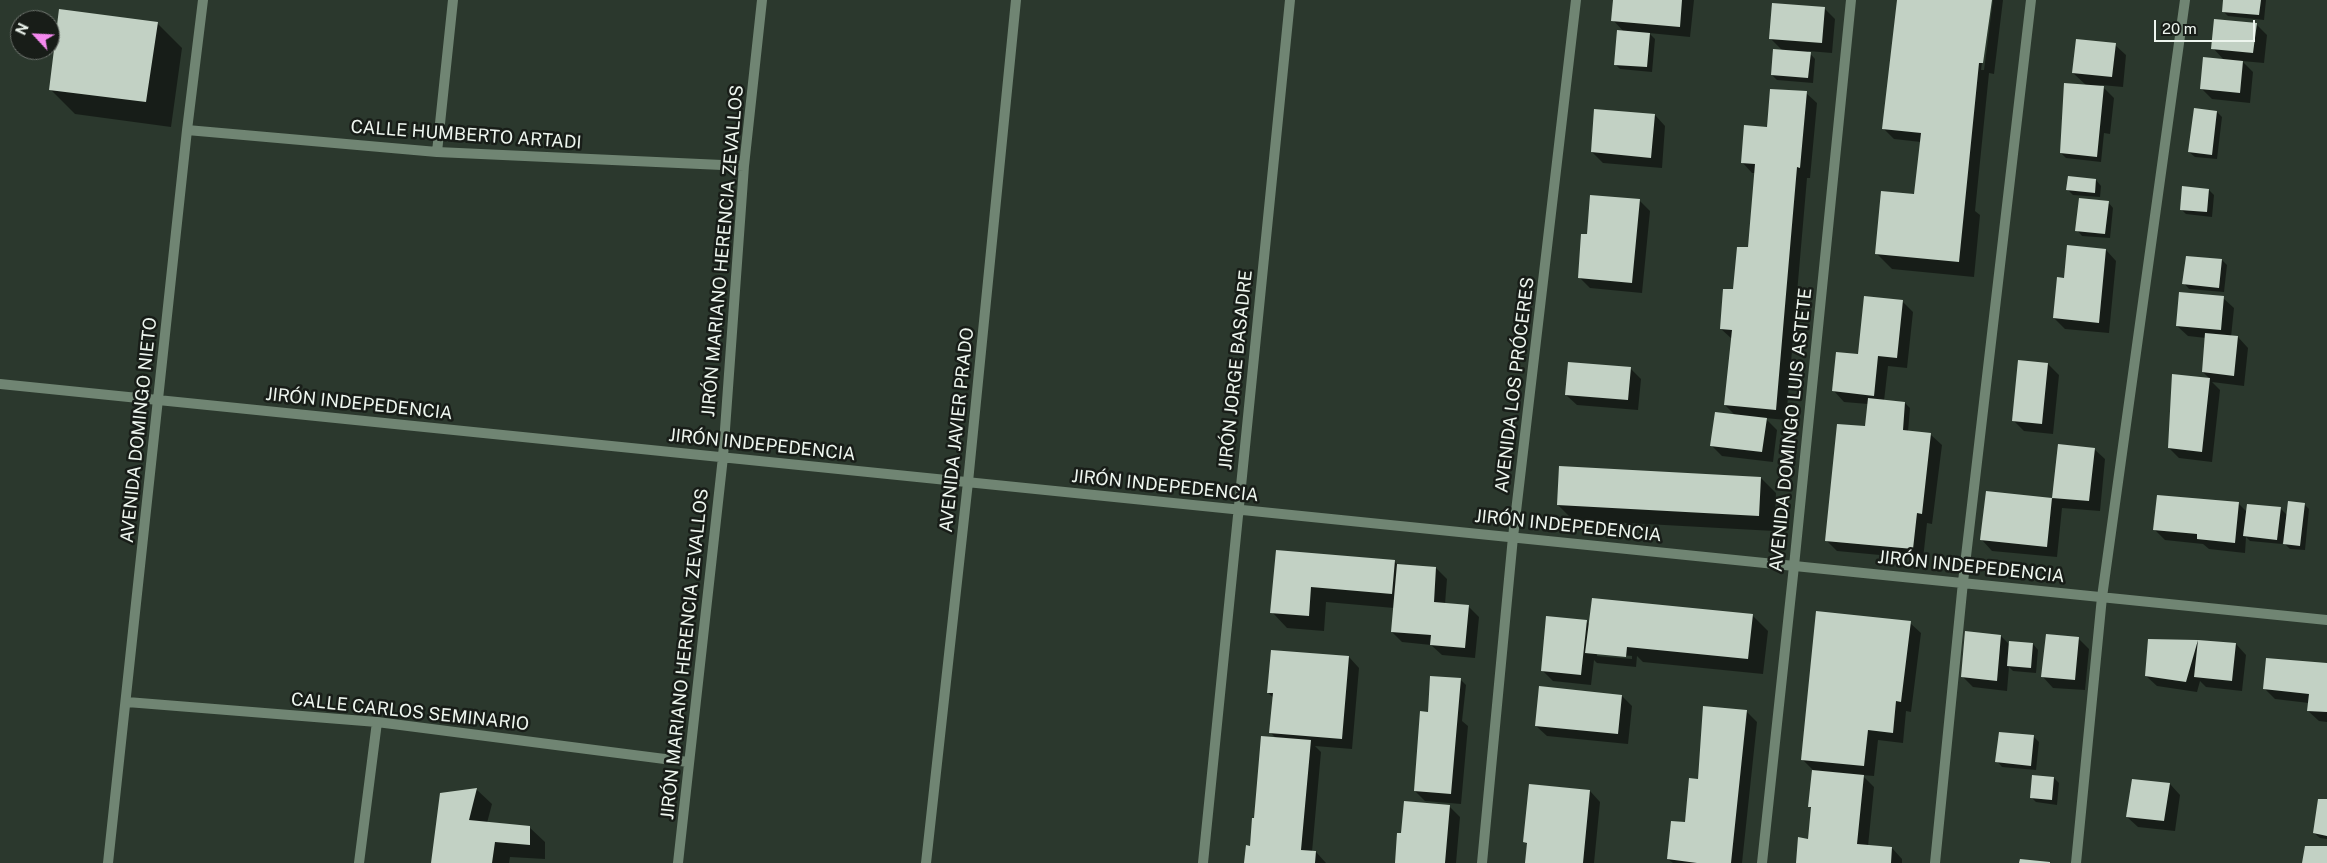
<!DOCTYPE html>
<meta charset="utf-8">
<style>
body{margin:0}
#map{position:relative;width:2327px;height:863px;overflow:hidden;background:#2b382d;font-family:"Public Sans",sans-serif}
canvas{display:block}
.north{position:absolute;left:10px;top:10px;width:50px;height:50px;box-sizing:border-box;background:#181d18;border:1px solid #6e746e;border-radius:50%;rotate:295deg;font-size:14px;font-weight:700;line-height:20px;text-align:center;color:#eef6ef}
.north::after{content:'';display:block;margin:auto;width:18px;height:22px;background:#f589ef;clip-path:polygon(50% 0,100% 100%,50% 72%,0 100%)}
.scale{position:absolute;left:2154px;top:20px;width:101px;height:22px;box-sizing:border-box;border:2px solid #eef6ef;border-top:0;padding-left:6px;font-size:15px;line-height:18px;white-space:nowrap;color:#eef6ef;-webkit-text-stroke:4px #181d18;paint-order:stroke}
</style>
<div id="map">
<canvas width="2327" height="863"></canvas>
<div class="north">N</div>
<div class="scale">20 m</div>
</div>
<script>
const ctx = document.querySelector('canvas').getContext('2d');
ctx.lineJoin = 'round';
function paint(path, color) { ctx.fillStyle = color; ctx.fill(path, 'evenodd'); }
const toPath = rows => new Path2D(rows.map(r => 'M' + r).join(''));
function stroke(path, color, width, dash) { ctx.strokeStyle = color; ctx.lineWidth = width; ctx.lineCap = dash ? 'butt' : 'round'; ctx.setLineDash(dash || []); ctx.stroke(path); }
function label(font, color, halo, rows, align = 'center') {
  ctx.font = font + ' "Public Sans",sans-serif'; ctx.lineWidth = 5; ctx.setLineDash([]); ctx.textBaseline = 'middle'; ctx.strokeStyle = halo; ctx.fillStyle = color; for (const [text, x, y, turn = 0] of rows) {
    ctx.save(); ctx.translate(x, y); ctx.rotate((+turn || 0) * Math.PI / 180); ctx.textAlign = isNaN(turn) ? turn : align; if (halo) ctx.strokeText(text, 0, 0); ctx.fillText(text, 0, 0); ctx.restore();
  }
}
const shadow = toPath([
 [1614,0,1694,0,1690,37,1649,33,1655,39,1652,72,1620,69,1615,64,1624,32,1613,20],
 [1898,0,1990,0,1981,70,1984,70,1993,0,2003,0,1994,74,1989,73,1975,211,1980,215,1974,277,1892,269,1876,253,1916,195,1921,142,1894,139,1883,128],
 [2225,0,2266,0,2264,20,2228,16,2223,11],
 [1824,8,1835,19,1832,53,1808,51,1815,59,1813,83,1777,80,1772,75,1783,51,1770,38],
 [157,23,182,48,171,127,75,114,50,89],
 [2256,24,2267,35,2264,63,2242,61,2253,72,2250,103,2212,99,2201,88,2224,60,2213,48],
 [2115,45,2126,55,2123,87,2101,85,2114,98,2110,134,2104,133,2101,162,2066,158,2061,153,2065,84,2087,86,2073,73],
 [1806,93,1817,103,1810,178,1807,178,1786,420,1765,418,1777,430,1773,462,1722,456,1711,445,1736,416,1725,405,1732,339,1721,329,1749,249,1755,173,1752,173,1742,162,1768,128],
 [2217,112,2222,117,2217,159,2195,157,2189,152],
 [1655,115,1665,126,1662,168,1603,163,1592,152],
 [2096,180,2101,186,2100,197,2073,195,2068,190],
 [2209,190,2214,195,2212,217,2186,214,2181,209],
 [1639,200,1650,211,1642,293,1590,288,1579,277],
 [2108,202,2113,208,2110,238,2082,236,2077,230],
 [2106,250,2116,261,2109,333,2065,329,2054,318,2065,280],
 [2222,260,2227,265,2224,292,2189,289,2184,283],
 [2223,298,2234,308,2231,337,2238,337,2248,348,2244,386,2212,382,2220,390,2212,462,2179,458,2169,448,2174,375,2210,379,2203,372,2206,338,2188,336,2177,326],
 [1902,301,1913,312,1907,368,1888,366,1884,401,1905,403,1910,408,1908,432,1931,435,1942,445,1932,524,1927,523,1923,559,1837,551,1826,540,1869,428,1868,404,1844,402,1834,391],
 [2048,364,2059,375,2053,434,2024,431,2013,420],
 [1630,368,1641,379,1638,410,1577,405,1566,395],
 [2059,445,2094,449,2105,459,2100,511,2062,508,2057,557,1992,551,1982,540,1987,492,2053,499],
 [1761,478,1776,493,1774,531,1573,520,1558,505],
 [2238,503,2247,512,2280,508,2288,516,2304,504,2309,509,2305,550,2290,549,2283,542,2282,544,2250,541,2246,537,2245,553,2209,549,2203,544,2165,540,2155,530],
 [1277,551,1394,561,1398,565,1436,568,1447,579,1445,604,1468,606,1479,617,1475,658,1442,655,1431,645,1402,642,1392,632,1394,608,1326,602,1324,631,1287,628,1272,612],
 [1752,615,1768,631,1763,674,1643,662,1637,656,1636,667,1597,663,1594,660,1591,685,1553,681,1542,670,1586,621,1590,625],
 [1597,653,1632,656,1632,659,1597,656],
 [1910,623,1921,633,1911,712,1906,711,1903,743,1878,740,1874,776,1862,775,1874,787,1868,846,1892,848,1902,859,1902,863,1797,863,1810,840,1812,810,1810,807,1814,771,1802,759],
 [2001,636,2010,645,2033,644,2038,650,2036,673,2013,671,2009,667,2007,691,1973,687,1962,676],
 [2079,639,2089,649,2085,690,2053,688,2043,677],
 [2150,640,2236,644,2246,655,2242,691,2206,687,2200,681,2197,692,2157,686,2146,676],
 [1349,657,1359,668,1352,749,1315,746,1321,752,1312,852,1316,852,1326,863,1246,863,1277,739,1271,733,1274,698,1268,693],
 [2327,663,2327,722,2319,721,2308,711,2309,703,2275,699,2264,688],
 [1461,680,1466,685,1462,721,1468,726,1461,804,1425,801,1415,791,1429,713],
 [1622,696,1632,706,1628,744,1547,736,1536,726],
 [1746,711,1757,722,1742,863,1673,863,1668,859,1686,824,1699,780],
 [2034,737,2039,742,2036,770,2002,767,1997,761],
 [2054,778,2059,783,2057,805,2036,802,2031,797],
 [2170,784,2180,795,2175,831,2138,827,2127,817],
 [476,789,492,804,487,823,529,827,545,842,545,859,510,857,509,863,432,863],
 [1590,791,1600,802,1594,863,1526,863,1528,845,1525,842],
 [2327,800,2327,839,2320,838,2314,833],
 [1449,806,1460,817,1456,863,1396,863,1402,835]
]);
const building = toPath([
 [1613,0,1682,0,1680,27,1611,21],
 [1897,0,1992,0,1983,63,1979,63,1959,262,1875,254,1881,191,1914,194,1921,133,1882,129],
 [2223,0,2261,0,2259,15,2222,12],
 [1772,3,1825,7,1822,43,1769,39],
 [59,9,158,22,146,102,49,90],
 [2214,19,2257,23,2253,53,2211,49],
 [1617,30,1650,33,1647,67,1614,65],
 [2076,39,2116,43,2112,77,2072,73],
 [1773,49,1811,52,1808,78,1771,75],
 [2203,57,2243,61,2240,93,2200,89],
 [2064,83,2104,86,2097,157,2060,153],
 [1770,89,1807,91,1800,168,1797,167,1776,410,1724,405,1732,330,1720,329,1723,289,1733,289,1737,247,1748,247,1755,164,1741,163,1744,125,1767,127],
 [2194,108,2217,111,2212,155,2188,152],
 [1594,109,1655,114,1651,158,1591,152],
 [2068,176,2096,179,2095,193,2066,190],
 [2182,186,2209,189,2207,212,2180,210],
 [1590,195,1640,199,1632,283,1578,278,1581,234,1587,234],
 [2079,198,2109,201,2105,234,2075,231],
 [2067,245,2106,249,2099,323,2053,318,2057,277,2064,278],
 [2186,256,2222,259,2219,288,2182,284],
 [2179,292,2224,296,2221,330,2176,326],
 [1864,296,1903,300,1897,358,1878,356,1874,396,1832,391,1836,352,1858,354],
 [2205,333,2238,336,2234,376,2202,372],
 [2018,360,2048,363,2042,424,2012,421],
 [1568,362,1631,367,1628,400,1565,395],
 [2172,374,2210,378,2202,452,2168,448],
 [1868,398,1905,402,1903,430,1931,433,1922,514,1917,513,1913,549,1825,541,1837,424,1865,426],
 [1715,412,1767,418,1762,452,1710,446],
 [2058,444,2095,448,2089,501,2052,498,2047,547,1980,540,1986,491,2052,498],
 [1559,466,1761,477,1759,516,1557,505],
 [2157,495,2239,502,2235,543,2197,539,2197,534,2153,530],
 [2288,501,2305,503,2300,546,2283,544],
 [2247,504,2281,507,2277,540,2243,536],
 [1276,550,1395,560,1392,594,1311,587,1309,616,1270,613],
 [1397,564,1436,567,1434,602,1469,605,1465,648,1430,645,1431,635,1391,632],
 [1592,598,1753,614,1748,659,1627,647,1626,657,1585,653],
 [1816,611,1911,621,1901,702,1896,701,1893,733,1868,730,1864,766,1801,760],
 [1546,616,1587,620,1581,675,1541,671],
 [1965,631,2001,635,1997,681,1961,677],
 [2046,634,2079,637,2075,680,2041,677],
 [2148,639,2198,640,2186,682,2145,676],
 [2198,640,2236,643,2232,681,2194,677],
 [2009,641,2033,643,2031,668,2007,666],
 [1271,650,1349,656,1342,739,1269,733,1273,693,1267,693],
 [2266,658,2327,663,2327,712,2307,711,2309,694,2263,689],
 [1430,676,1461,678,1451,794,1414,791,1420,711,1428,712],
 [1539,686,1622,695,1618,734,1535,726],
 [1703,706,1747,710,1731,863,1697,863,1667,859,1671,821,1685,822,1689,778,1698,779],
 [1999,732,2034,735,2031,766,1995,762],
 [1261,736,1311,740,1301,850,1316,851,1315,863,1244,863,1246,845,1250,846,1252,818,1254,818],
 [1812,770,1864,775,1857,844,1892,847,1891,863,1796,863,1798,837,1808,839,1811,807,1808,807],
 [2032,775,2054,777,2052,800,2030,798],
 [2132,779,2170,783,2164,821,2126,817],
 [1529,784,1590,790,1583,863,1525,863,1527,843,1523,842],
 [477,788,469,820,530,826,530,845,495,842,492,863,431,863,440,793],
 [2318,799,2327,799,2327,836,2313,833],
 [1404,801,1450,805,1445,863,1395,863,1397,833,1401,833],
 [2305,846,2327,846,2327,863,2302,863],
 [2020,859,2050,862,2050,863,2019,863]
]);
const street = toPath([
 [187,130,437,152,744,166],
 [437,152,453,0],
 [0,384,2327,620],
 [127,702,377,722,688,762],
 [108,863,187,130,203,0],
 [359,863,377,722],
 [678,863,723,457,744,166,762,0],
 [926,863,968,482,1016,0],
 [1203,863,1290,0],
 [1482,863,1513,537,1576,0],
 [1762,863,1794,566,1851,0],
 [1935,863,1963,582,2031,0],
 [2076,863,2102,597,2185,0]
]);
const streetNames = [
 ["CALLE HUMBERTO ARTADI",466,135,4],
 ["JIRÓN MARIANO HERENCIA ZEVALLOS",723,251,-85],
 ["JIRÓN JORGE BASADRE",1236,370,-84],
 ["AVENIDA LOS PRÓCERES",1515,385,-83],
 ["JIRÓN INDEPEDENCIA",359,404,6],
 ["AVENIDA DOMINGO NIETO",139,430,-84],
 ["AVENIDA JAVIER PRADO",957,430,-84],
 ["AVENIDA DOMINGO LUIS ASTETE",1791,430,-84],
 ["JIRÓN INDEPEDENCIA",762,445,6],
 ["JIRÓN INDEPEDENCIA",1165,486,6],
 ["JIRÓN INDEPEDENCIA",1568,526,6],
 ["JIRÓN INDEPEDENCIA",1971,567,6],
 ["JIRÓN MARIANO HERENCIA ZEVALLOS",685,654,-84],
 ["CALLE CARLOS SEMINARIO",410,712,6]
];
paint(shadow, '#0007');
paint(building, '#c2d1c4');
stroke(street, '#708573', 10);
label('18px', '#eef6ef', '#181d18', streetNames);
</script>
